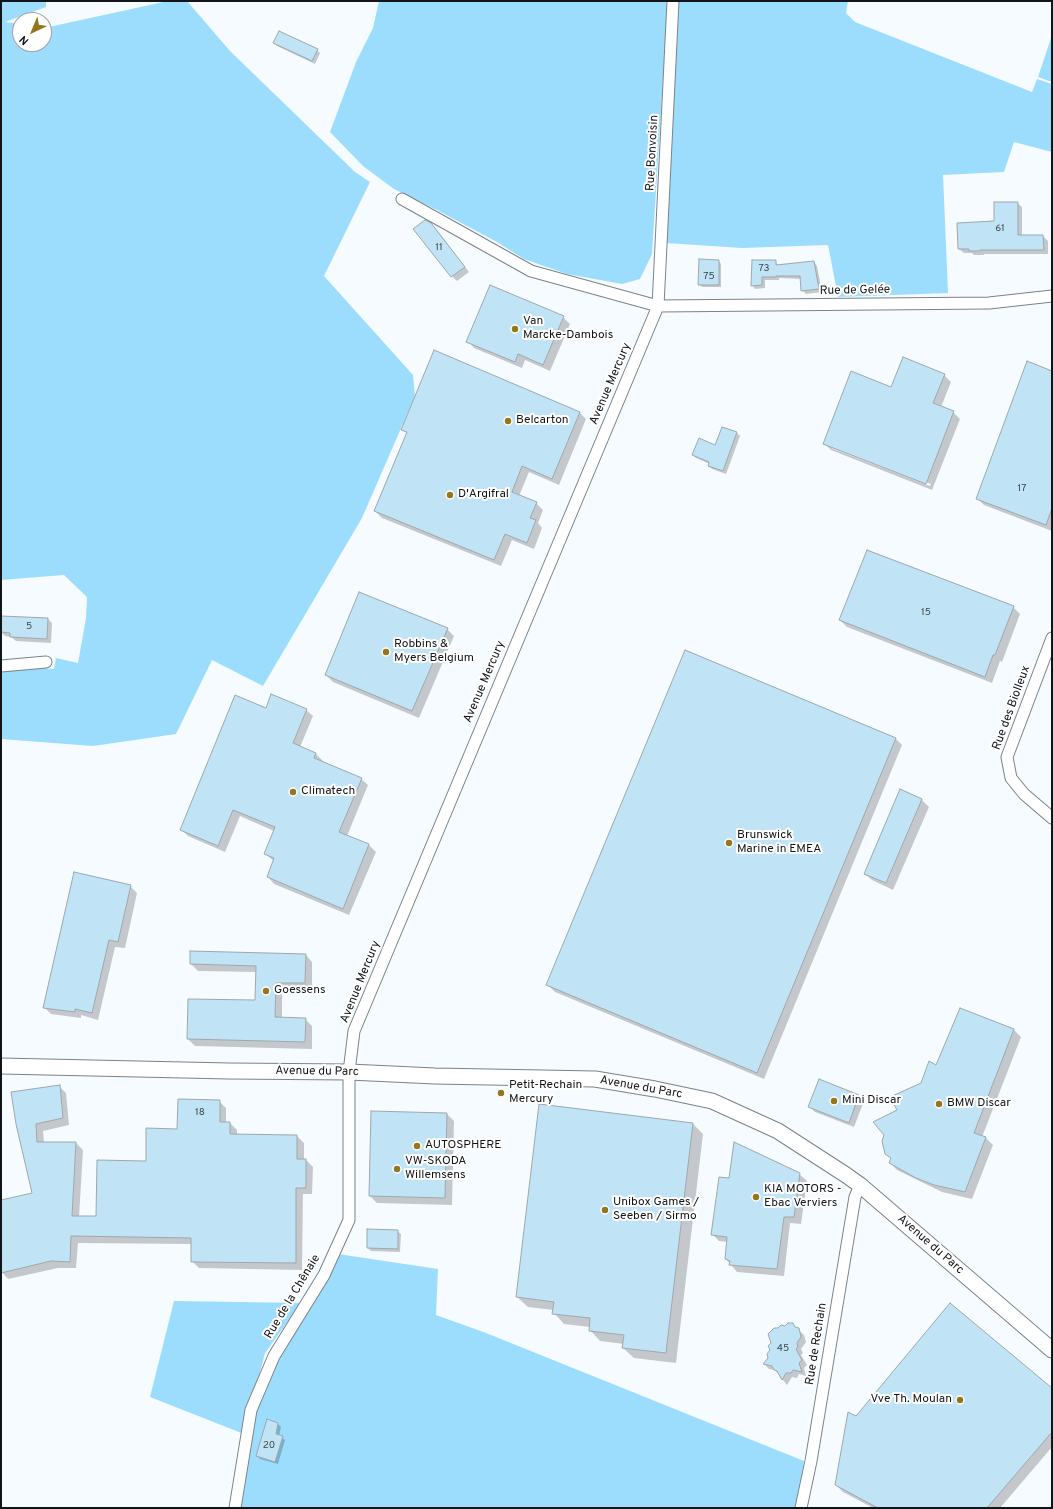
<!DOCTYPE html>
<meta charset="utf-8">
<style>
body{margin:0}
#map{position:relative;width:1053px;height:1509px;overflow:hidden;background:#f5fbff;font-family:Overpass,sans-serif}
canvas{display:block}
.frame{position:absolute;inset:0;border:2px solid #121517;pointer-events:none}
.north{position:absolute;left:12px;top:12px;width:40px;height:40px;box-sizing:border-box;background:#fff;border:1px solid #a0a1a2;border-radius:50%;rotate:224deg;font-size:11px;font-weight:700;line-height:16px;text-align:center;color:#121517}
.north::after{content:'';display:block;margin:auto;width:14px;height:18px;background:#94761e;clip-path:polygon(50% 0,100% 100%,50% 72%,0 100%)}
</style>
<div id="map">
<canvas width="1053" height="1509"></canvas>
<div class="frame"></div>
<div class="north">N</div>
</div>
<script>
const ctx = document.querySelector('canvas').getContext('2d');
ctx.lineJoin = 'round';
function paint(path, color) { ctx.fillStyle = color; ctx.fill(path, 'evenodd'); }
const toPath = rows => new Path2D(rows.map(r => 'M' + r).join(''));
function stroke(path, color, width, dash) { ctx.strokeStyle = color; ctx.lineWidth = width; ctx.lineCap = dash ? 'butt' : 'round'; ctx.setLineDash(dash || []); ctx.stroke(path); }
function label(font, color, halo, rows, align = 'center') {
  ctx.font = font + ' Overpass,sans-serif'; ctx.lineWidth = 4; ctx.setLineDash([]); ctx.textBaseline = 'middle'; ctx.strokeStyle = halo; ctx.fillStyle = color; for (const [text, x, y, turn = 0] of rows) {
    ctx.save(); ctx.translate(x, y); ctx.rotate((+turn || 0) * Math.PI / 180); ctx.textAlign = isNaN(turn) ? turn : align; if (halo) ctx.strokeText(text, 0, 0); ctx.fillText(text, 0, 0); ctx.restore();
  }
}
const green = toPath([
 [1,1,46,1,46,7,5,22,20,24,20,44,44,44,44,27,49,27,168,1,187,1,230,51,355,172,370,182,324,276,413,375,415,396,362,518,263,686,212,660,176,734,93,746,1,739,1,673,17,666,54,669,56,658,78,663,86,618,87,597,64,575,1,580],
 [379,1,668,1,652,254,640,279,622,284,567,274,524,259,497,242,437,210,394,189,363,166,330,132,356,62,373,28],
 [677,1,848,1,846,13,855,22,1032,92,1037,79,1052,84,1052,152,1014,142,1004,172,943,175,948,293,838,297,828,245,742,248,666,243],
 [1052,35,1052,82,1038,77],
 [338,1254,438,1269,436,1315,486,1333,804,1461,797,1508,237,1508,249,1426,280,1342],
 [174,1301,301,1303,265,1353,244,1434,150,1397]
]);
const shadow = toPath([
 [274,43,317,50,320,53,315,64,277,46],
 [1017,203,1022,207,1022,236,1043,236,1048,241,1048,254,984,254,984,255,974,255,972,253,964,253,959,249],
 [436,229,469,272,457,281,452,276],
 [719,261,721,264,721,287,702,287,699,284],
 [775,261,778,265,814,262,817,266,822,292,806,294,802,290,801,279,779,278,779,280,765,280,765,288,755,289,752,285],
 [563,317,570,324,550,371,525,360,522,368,474,348,468,341],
 [1052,372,1052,531,984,505,977,498],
 [944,375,951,382,941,407,953,412,960,419,932,490,831,450,824,443,891,388],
 [831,446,931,484,930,486,831,448],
 [579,412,586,419,559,485,529,472,519,496,536,503,543,510,538,523,542,528,534,549,512,540,501,566,382,518,375,511,407,434,403,429],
 [737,433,740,436,726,474,712,469,709,466,710,464,696,458,693,455,716,447],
 [1013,607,1020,614,1002,662,1000,661,992,683,847,627,840,620],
 [48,619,52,623,51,643,16,641,11,637,5,636,1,632,1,626],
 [447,629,454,636,419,718,333,682,326,675],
 [266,709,306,710,313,716,300,747,316,754,323,761,322,762,361,779,368,785,347,836,369,845,376,852,349,915,274,884,268,877,274,861,265,854,274,831,240,816,225,852,188,836,181,829],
 [895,738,902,745,764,1079,555,992,548,985],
 [922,800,929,807,893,890,872,880,865,874],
 [130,886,137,893,125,948,115,947,98,1020,81,1015,81,1018,51,1014,44,1007],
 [306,955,312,962,312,990,282,989,282,1018,305,1019,312,1026,312,1049,195,1046,188,1039,256,1001,257,972,198,971,191,964],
 [960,1010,1014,1030,1021,1037,982,1137,986,1138,993,1145,972,1199,942,1192,897,1170,890,1163,892,1159,886,1154,899,1111,937,1066],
 [820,1080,859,1096,864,1101,854,1127,815,1112,810,1107],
 [59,1086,66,1093,69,1125,43,1131,44,1143,76,1143,83,1150,79,1217,97,1217,147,1162,178,1130,219,1101,226,1108,226,1123,230,1123,237,1130,237,1135,297,1136,304,1143,304,1160,306,1160,313,1167,312,1194,303,1194,302,1270,199,1268,192,1261,192,1244,78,1243,76,1268,58,1268,8,1279,1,1271,1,1201,33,1194,17,1124],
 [447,1114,454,1121,452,1205,377,1203,370,1196],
 [693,1124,703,1134,676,1363,634,1358,623,1348,624,1344,600,1341,590,1330,590,1327,564,1324,554,1313,554,1310,528,1307,517,1297],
 [799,1174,807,1181,801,1224,790,1223,784,1276,737,1272,726,1259,728,1242,719,1241,712,1234,730,1179],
 [368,1230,397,1231,401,1234,400,1252,371,1251,368,1248],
 [792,1324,804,1335,806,1342,801,1349,803,1353,801,1355,807,1365,804,1368,806,1376,799,1374,797,1378,792,1377,787,1385,775,1370,769,1369,764,1364,769,1358,785,1327],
 [1052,1390,1052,1447,1000,1508,873,1508,843,1492,836,1485,856,1417],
 [278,1424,281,1427,279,1436,285,1440,278,1464,260,1459,257,1455]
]);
const building = toPath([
 [279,31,318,49,312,61,273,43,279,31],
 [994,202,1018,202,1018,235,1043,235,1044,250,980,250,980,251,969,251,969,249,958,249,957,223,994,221,994,202],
 [425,220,431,223,465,267,451,277,413,229,425,220],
 [699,259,719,260,719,285,698,285,699,259],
 [752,260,776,260,776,265,814,261,819,289,801,291,800,276,776,276,776,277,762,277,762,285,751,286,752,260],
 [490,285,564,316,543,365,518,354,515,362,466,342,490,285],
 [434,350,580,412,552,479,522,466,512,492,537,502,530,518,536,520,527,543,505,534,494,560,374,511,407,432,401,430,434,350],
 [903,357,945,374,933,403,954,411,926,484,823,444,851,371,891,387,903,357],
 [1027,361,1052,371,1052,508,1046,525,976,499,1027,361],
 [722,427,737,432,723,471,708,466,709,462,692,455,699,438,715,445,722,427],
 [867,550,1014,606,995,655,993,655,985,677,839,620,867,550],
 [359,592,448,628,412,711,325,675,359,592],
 [1,616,48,618,47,639,10,637,10,633,1,632,1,616],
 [685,650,896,738,757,1073,546,985,685,650],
 [271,694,307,709,293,743,316,753,314,758,362,778,339,832,369,844,343,909,267,877,274,858,264,854,275,827,233,810,218,846,180,830,235,695,266,708,271,694],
 [900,789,922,799,886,883,864,874,900,789],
 [74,872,131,885,118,942,109,940,92,1013,75,1009,75,1012,43,1008,74,872],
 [190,951,306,954,305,983,276,983,275,1017,306,1018,305,1042,187,1039,188,999,255,1000,256,966,190,964,190,951],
 [960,1008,1014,1029,974,1133,986,1137,965,1192,934,1185,916,1178,889,1163,891,1158,885,1154,882,1141,884,1135,873,1122,897,1110,890,1097,921,1083,929,1061,936,1065,960,1008],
 [819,1079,859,1095,849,1123,808,1107,819,1079],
 [60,1085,63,1118,36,1124,37,1142,76,1142,72,1216,96,1216,97,1160,146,1161,146,1128,177,1129,178,1099,220,1100,220,1122,230,1122,230,1134,297,1135,297,1159,306,1159,306,1188,296,1188,296,1263,191,1262,191,1238,71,1236,70,1262,51,1261,1,1273,1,1200,32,1193,16,1124,11,1092,60,1085],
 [539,1104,693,1123,666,1353,622,1348,624,1335,589,1331,590,1318,552,1314,554,1302,516,1297,539,1104],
 [371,1111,447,1113,445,1198,369,1196,371,1111],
 [734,1142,800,1173,794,1217,784,1217,777,1269,729,1265,730,1261,725,1259,727,1237,711,1235,719,1177,729,1178,734,1142],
 [367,1229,398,1230,398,1249,367,1248,367,1229],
 [950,1303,1052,1388,1052,1432,987,1508,878,1508,835,1485,848,1412,856,1416,950,1303],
 [788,1323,793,1323,795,1327,799,1328,801,1337,797,1343,798,1347,796,1349,802,1360,799,1363,802,1372,793,1370,791,1373,786,1373,782,1380,777,1371,774,1370,772,1366,763,1364,768,1358,767,1354,770,1350,768,1346,771,1343,768,1334,774,1328,778,1328,781,1325,785,1326,788,1323],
 [267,1419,278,1423,276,1434,283,1436,275,1462,256,1456,267,1419]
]);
const street = toPath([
 [402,199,531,271,658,306,989,303,1052,296],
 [1052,638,1007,757,1011,778,1024,794,1052,818],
 [1,666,46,662],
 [235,1508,251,1410,274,1356,324,1275,349,1220,349,1072,354,1031,658,306,673,1],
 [801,1508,811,1461,855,1197,860,1185]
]);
const secondary = toPath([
 [1,1066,229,1071,349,1072,435,1076,595,1079,655,1089,712,1101,778,1131,846,1175,860,1185,1052,1350]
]);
const markers = [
 [515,329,4,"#94761e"],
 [508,421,4,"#94761e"],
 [450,495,4,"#94761e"],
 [386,652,4,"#94761e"],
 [293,792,4,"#94761e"],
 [729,843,4,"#94761e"],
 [266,991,4,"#94761e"],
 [501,1093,4,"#94761e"],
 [834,1101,4,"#94761e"],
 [939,1104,4,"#94761e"],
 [417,1146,4,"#94761e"],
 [397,1169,4,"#94761e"],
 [756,1197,4,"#94761e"],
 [605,1210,4,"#94761e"],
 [960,1400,4,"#94761e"]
];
const numberNames = [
 ["61",1000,229],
 ["11",439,248],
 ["73",764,269],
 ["75",709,277],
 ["17",1022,489],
 ["15",926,613],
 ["5",29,627],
 ["18",200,1113],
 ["45",783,1349],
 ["20",269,1446]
];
const streetNames = [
 ["Rue Bonvoisin",653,153,-87],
 ["Rue de Gelée",855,291,-1],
 ["Avenue Mercury",611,384,-67],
 ["Avenue Mercury",485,682,-67],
 ["Rue des Biolleux",1012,708,-70],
 ["Avenue Mercury",361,982,-68],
 ["Avenue du Parc",317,1072,1],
 ["Avenue du Parc",641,1088,10],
 ["Avenue du Parc",930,1245,41],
 ["Rue de la Chênaie",293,1297,-59],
 ["Rue de Rechain",817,1344,-81]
];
const poiNames = [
 ["Van",523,322],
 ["Marcke-Dambois",523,336],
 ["Belcarton",516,421],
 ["D'Argifral",458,495],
 ["Robbins &",394,645],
 ["Myers Belgium",394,659],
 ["Climatech",301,792],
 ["Brunswick",737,836],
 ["Marine in EMEA",737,850],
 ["Goessens",274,991],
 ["Petit-Rechain",509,1086],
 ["Mercury",509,1100],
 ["Mini Discar",842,1101],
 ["BMW Discar",947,1104],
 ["AUTOSPHERE",425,1146],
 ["VW-SKODA",405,1162],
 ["Willemsens",405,1176],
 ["KIA MOTORS -",764,1190],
 ["Ebac Verviers",764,1204],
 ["Unibox Games /",613,1203],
 ["Seeben / Sirmo",613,1217],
 ["Vve Th. Moulan",952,1400,"right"]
];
paint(green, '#9cddfd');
paint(shadow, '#0003');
paint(building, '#c0e3f5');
stroke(building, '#9da8ad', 1);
stroke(street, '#798389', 13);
stroke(secondary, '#798389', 17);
stroke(street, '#fff', 11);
stroke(secondary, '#fff', 15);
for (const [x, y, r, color] of markers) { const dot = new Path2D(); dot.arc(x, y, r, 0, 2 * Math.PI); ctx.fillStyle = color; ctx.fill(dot); stroke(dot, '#fff', 1.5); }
label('10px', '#3e484e', null, numberNames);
label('12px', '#121517', '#fff', streetNames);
label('12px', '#121517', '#fff', poiNames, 'left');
</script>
